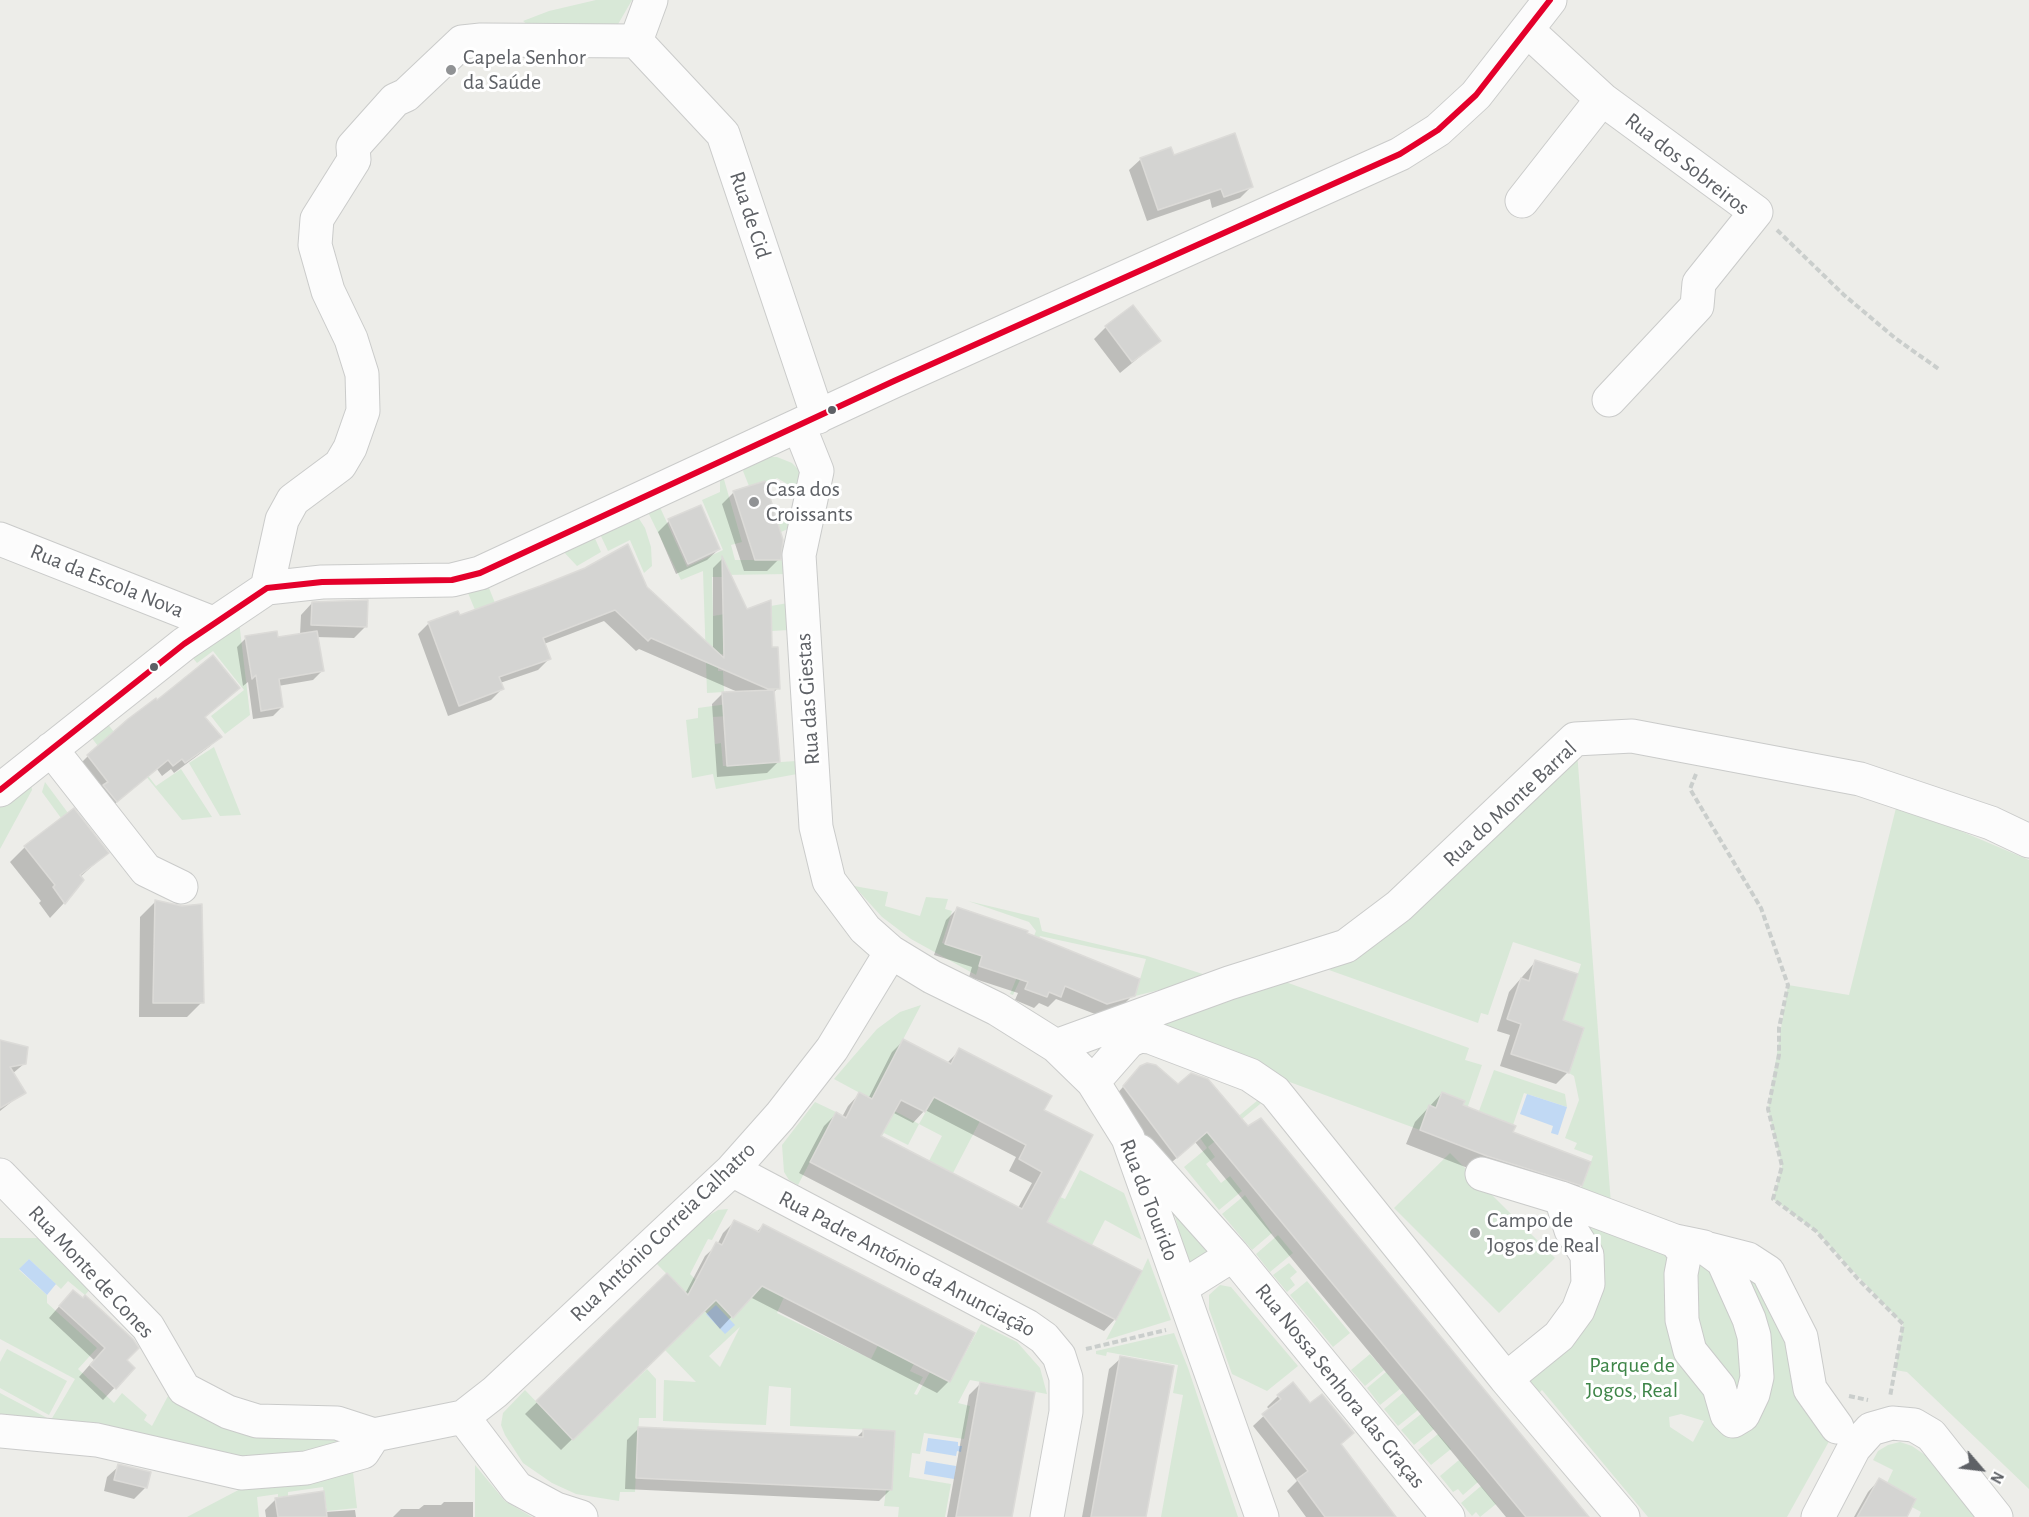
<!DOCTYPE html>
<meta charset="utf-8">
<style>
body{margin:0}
#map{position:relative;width:2029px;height:1517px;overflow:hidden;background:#edede9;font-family:"Alegreya Sans",sans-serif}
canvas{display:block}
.north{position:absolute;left:1951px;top:1439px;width:60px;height:60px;-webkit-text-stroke:4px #fff;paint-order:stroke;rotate:118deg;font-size:16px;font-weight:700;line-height:24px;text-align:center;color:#5e6166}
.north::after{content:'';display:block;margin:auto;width:21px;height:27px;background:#5e6166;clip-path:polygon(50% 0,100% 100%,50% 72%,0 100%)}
</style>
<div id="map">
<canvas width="2029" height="1517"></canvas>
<div class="north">N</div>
</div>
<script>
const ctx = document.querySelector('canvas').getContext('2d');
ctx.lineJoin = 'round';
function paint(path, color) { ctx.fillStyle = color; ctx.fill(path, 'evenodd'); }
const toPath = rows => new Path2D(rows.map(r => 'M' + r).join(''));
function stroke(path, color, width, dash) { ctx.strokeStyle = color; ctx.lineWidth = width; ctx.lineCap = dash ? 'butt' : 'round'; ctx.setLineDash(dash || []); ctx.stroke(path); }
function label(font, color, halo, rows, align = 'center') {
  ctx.font = font + ' "Alegreya Sans",sans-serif'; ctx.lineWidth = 6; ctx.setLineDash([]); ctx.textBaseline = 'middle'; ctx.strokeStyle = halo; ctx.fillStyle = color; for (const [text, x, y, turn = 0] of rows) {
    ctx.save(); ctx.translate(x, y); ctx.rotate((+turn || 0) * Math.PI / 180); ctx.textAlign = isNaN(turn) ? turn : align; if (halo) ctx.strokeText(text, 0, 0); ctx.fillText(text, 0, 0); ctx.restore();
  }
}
const green = toPath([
 [596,0,632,0,617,26,540,34,523,21,549,11],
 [765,457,777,457,792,463,803,474,806,487,792,527,781,532,775,512,792,513,799,499,796,489,777,478,766,485,764,481,749,486,743,471,747,465],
 [723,476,742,542,731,545,735,560,787,560,788,574,723,575,723,577,712,577,713,616,788,603,789,630,772,631,772,640,723,643,723,654,718,655,718,671,723,671,724,692,707,693,703,571,681,580,647,510,659,505,687,567,723,550,702,500,720,492,720,477],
 [638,517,645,528,651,547,652,566,644,573,630,540,608,551,599,532],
 [593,534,601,552,577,566,561,549],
 [489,588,495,603,475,610,468,593],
 [239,621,250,715,225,734,211,716,244,690,213,651,197,663,191,656],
 [727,704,765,714,713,717,715,744,721,743,723,766,796,761,797,774,716,789,713,774,692,778,686,720,698,718,698,708],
 [107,723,156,786,181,769,212,817,182,820,112,735,98,746,91,737],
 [214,747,241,815,220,816,189,763],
 [1577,751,1611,1204,1580,1192,1593,1156,1574,1149,1577,1143,1565,1138,1579,1100,1574,1076,1569,1073,1584,1028,1563,1020,1581,964,1513,942,1488,1015,1481,1013,1478,1023,1329,970,1397,929,1483,838],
 [31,782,32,790,0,849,0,807],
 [45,782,68,813,61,818,42,792],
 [1897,804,2029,860,2029,1489,1907,1372,1895,1370,1903,1324,1816,1231,1773,1199,1782,1166,1768,1109,1788,985,1849,995],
 [854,886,888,892,885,906,920,916,926,897,948,899,945,909,952,911,942,943,982,956,976,975,911,939,882,917],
 [968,901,1039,918,1042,931,1147,956,1212,977,1135,996,1146,959,1040,936,1013,995,1010,994,1036,931,1029,922],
 [1280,980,1469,1048,1465,1060,1482,1065,1467,1109,1463,1107,1465,1101,1442,1092,1436,1108,1429,1106,1420,1130,1143,1028,1098,1056,1097,1051,1103,1040,1149,1018,1238,998],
 [921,1005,872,1099,919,1124,934,1097,980,1121,953,1173,929,1161,942,1136,919,1124,908,1145,884,1133,882,1136,866,1128,871,1099,834,1079,877,1029,900,1012],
 [1494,1070,1565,1094,1567,1107,1524,1093,1513,1125,1479,1111],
 [1258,1100,1265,1100,1208,1147,1215,1157,1206,1164,1221,1183,1230,1176,1242,1191,1219,1210,1184,1167,1207,1148,1200,1138,1207,1132,1213,1137],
 [815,1102,836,1112,798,1185,789,1180,784,1172,782,1145],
 [1450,1153,1555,1258,1499,1313,1394,1208],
 [1080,1170,1124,1193,1142,1240,1105,1220,1092,1245,1047,1222,1060,1197,1065,1199],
 [1245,1195,1272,1233,1252,1250,1222,1214],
 [1561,1198,1748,1259,1837,1427,1787,1517,1648,1517,1542,1390,1535,1397,1516,1371,1588,1284],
 [1681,1414,1704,1421,1693,1442,1670,1427,1669,1417],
 [728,1209,712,1240,708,1239,690,1274,730,1314,738,1273,784,1297,777,1313,871,1359,878,1345,914,1364,910,1371,923,1377,914,1394,917,1395,930,1372,950,1382,981,1324,1017,1342,1040,1368,1047,1394,970,1380,958,1403,970,1406,964,1439,924,1433,920,1454,912,1453,909,1477,951,1484,945,1517,898,1517,899,1507,884,1506,886,1490,892,1489,895,1431,790,1426,791,1388,769,1386,766,1425,663,1421,664,1380,696,1382,665,1350,704,1312,655,1262,698,1222,718,1210],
 [740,1327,720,1367,709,1356],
 [1173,1209,1209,1252,1189,1267],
 [1278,1235,1293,1253,1270,1272,1256,1254],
 [0,1238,45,1238,93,1286,85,1295,68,1281,61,1289,29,1259,19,1270,47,1295,47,1303,97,1348,78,1369,114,1403,122,1393,147,1415,144,1420,152,1426,168,1396,178,1402,337,1430,336,1446,274,1463,0,1417,0,1393,51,1420,75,1379,0,1339],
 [1148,1258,1171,1320,1106,1340,1142,1271],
 [1289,1263,1297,1272,1290,1278,1295,1285,1287,1292,1273,1275],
 [1307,1281,1350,1333,1333,1347,1290,1295],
 [1220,1285,1231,1287,1298,1366,1267,1391,1232,1374,1209,1309,1209,1295],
 [1174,1333,1188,1368,1238,1517,1161,1517,1183,1395,1173,1393,1178,1365,1107,1352,1106,1356,1096,1354,1096,1351],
 [7,1349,67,1381,49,1415,0,1388,0,1362],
 [1370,1354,1384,1370,1365,1386,1351,1370],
 [647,1369,656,1379,656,1418,639,1418,635,1492,620,1492,619,1501,576,1494,552,1483,523,1463,505,1435,501,1425,503,1413,525,1390,573,1440],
 [1386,1372,1400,1389,1380,1405,1367,1388],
 [1403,1393,1418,1410,1398,1426,1384,1409],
 [1421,1414,1434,1429,1414,1445,1401,1430],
 [1438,1434,1451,1449,1431,1465,1418,1450],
 [1900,1442,1912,1446,1925,1455,1976,1517,1919,1517,1921,1512,1912,1507,1916,1498,1887,1483,1893,1470,1873,1460,1878,1451,1888,1445],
 [1459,1460,1478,1482,1463,1495,1458,1489,1453,1492,1440,1476],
 [475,1465,505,1501,532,1517,475,1517],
 [353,1472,357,1508,327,1511,323,1487,288,1492,288,1496,278,1497,278,1494,257,1497,259,1517,187,1517,246,1486],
 [1481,1486,1496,1504,1480,1517,1476,1512,1472,1516,1461,1503]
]);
const water = toPath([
 [1527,1094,1567,1107,1558,1135,1551,1133,1553,1126,1520,1114],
 [29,1259,56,1284,47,1295,19,1269],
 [716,1305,735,1325,725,1334,706,1314],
 [928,1438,958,1442,958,1446,962,1446,961,1452,957,1451,956,1456,926,1451],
 [926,1461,956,1466,954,1479,924,1474]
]);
const shadow = toPath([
 [1173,157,1252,186,1240,198,1212,208,1210,199,1147,221,1129,170,1141,159],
 [1106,327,1159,341,1120,373,1094,339],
 [764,483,779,559,767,571,744,571,722,504,733,493],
 [669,521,719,549,707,560,676,574,658,532],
 [723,558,746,611,771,649,778,688,773,693,778,762,767,773,717,777,712,704,723,693,740,693,639,649,636,651,604,621,544,644,549,659,538,670,500,683,502,689,491,700,448,716,418,634,429,623,645,588,713,650,713,568],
 [312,603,366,626,354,638,316,637,322,671,313,680,278,686,282,707,273,716,253,719,248,682,243,686,237,647,246,638,277,639,300,635,301,615],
 [238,688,204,718,220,737,209,747,174,773,171,769,162,776,157,769,106,811,78,766,88,756],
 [25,847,107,853,80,877,64,903,50,918,39,903,41,901,10,862],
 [155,902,202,1002,187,1017,139,1017,140,917],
 [957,909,1025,934,1133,995,1122,1006,1095,1014,1056,999,1048,1007,1039,1003,1034,1008,1015,1000,1018,993,969,977,972,967,934,955,946,920],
 [1536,961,1561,1021,1582,1028,1567,1073,1556,1084,1500,1066,1510,1035,1497,1031,1509,992],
 [903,1041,947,1063,960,1050,1042,1110,1045,1223,1115,1319,1104,1331,799,1173,824,1126,836,1114,842,1117,848,1106,859,1094,868,1099,892,1052],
 [925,1110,1016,1157,1009,1171,1032,1183,1018,1208,879,1137,892,1112,913,1123],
 [0,1042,25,1063,12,1074,24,1092,0,1111],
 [1141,1067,1248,1128,1260,1120,1588,1517,1506,1517,1195,1142,1165,1168,1113,1098],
 [1442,1093,1511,1132,1581,1185,1567,1200,1473,1170,1406,1144,1415,1122],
 [735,1221,756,1233,763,1225,949,1381,937,1393,750,1297,720,1329,704,1310,561,1450,525,1414,667,1275,685,1294,705,1256,717,1245,723,1233],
 [62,1303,133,1368,103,1400,79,1377,94,1360,49,1318],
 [1121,1358,1144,1517,1082,1517,1109,1369],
 [981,1383,1011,1517,947,1517,969,1395],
 [1278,1396,1340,1445,1395,1517,1306,1517,1287,1491,1297,1481,1253,1426,1270,1410,1267,1407],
 [639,1428,856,1438,864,1430,891,1489,879,1501,625,1489,627,1440],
 [119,1466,145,1488,134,1499,104,1491,107,1477],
 [1879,1480,1905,1517,1854,1517,1868,1492],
 [276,1499,325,1512,355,1510,356,1517,266,1517,265,1510],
 [444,1502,473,1502,473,1517,393,1517,401,1509,419,1509,424,1505,441,1505]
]);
const building = toPath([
 [1235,133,1253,187,1224,197,1221,189,1158,210,1140,158,1171,147,1174,155,1235,133],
 [1133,305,1161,341,1132,362,1105,326,1133,305],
 [765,481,783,540,781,560,755,560,733,491,765,481],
 [701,505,720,549,688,564,668,519,701,505],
 [628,544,647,587,724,658,722,556,747,609,771,600,772,647,778,647,780,689,768,689,651,638,648,641,615,610,543,638,551,659,499,677,504,689,459,706,428,622,458,611,460,615,540,586,585,568,628,544],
 [368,600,367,627,311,625,312,602,368,600],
 [277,631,278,637,317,631,324,671,279,679,283,707,261,711,256,675,252,679,245,636,277,631],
 [213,655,240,688,205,717,222,737,185,763,182,759,173,766,168,760,117,802,103,785,108,782,87,755,128,719,156,698,157,700,213,655],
 [774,690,780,762,727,766,722,692,774,690],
 [74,808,109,853,80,875,84,880,65,904,53,887,55,885,24,846,74,808],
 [155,900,182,906,202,904,204,1003,153,1003,155,900],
 [957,907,1028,931,1027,933,1140,979,1135,996,1107,1004,1065,986,1061,997,1049,992,1047,997,1025,989,1028,982,979,966,982,956,945,944,957,907],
 [1535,960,1578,974,1563,1020,1584,1028,1569,1073,1511,1054,1521,1024,1507,1019,1521,978,1529,981,1535,960],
 [903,1039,951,1064,959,1048,1052,1096,1044,1110,1093,1135,1047,1222,1142,1271,1116,1320,810,1162,836,1112,846,1118,859,1092,872,1099,903,1039],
 [934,1097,1026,1145,1019,1159,1042,1172,1022,1209,881,1136,901,1100,925,1112,934,1097],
 [0,1040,28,1047,26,1064,10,1067,26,1093,0,1108,0,1040],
 [1147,1063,1156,1065,1178,1084,1191,1073,1208,1079,1248,1126,1261,1118,1589,1517,1526,1517,1207,1132,1177,1158,1123,1086,1140,1066,1147,1063],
 [1442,1092,1465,1101,1463,1105,1516,1126,1513,1132,1591,1162,1582,1186,1487,1156,1420,1130,1429,1105,1436,1108,1442,1092],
 [734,1220,759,1232,763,1224,975,1333,950,1382,762,1286,733,1318,716,1300,573,1440,536,1401,667,1273,688,1295,716,1242,722,1245,734,1220],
 [73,1290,83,1298,85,1295,133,1339,139,1348,127,1360,135,1368,116,1389,90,1365,105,1348,59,1306,73,1290],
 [1120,1356,1174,1366,1169,1393,1146,1517,1091,1517,1120,1356],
 [980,1382,1035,1392,1012,1517,956,1517,980,1382],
 [1293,1382,1310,1403,1322,1394,1354,1433,1341,1444,1396,1517,1325,1517,1297,1479,1308,1471,1262,1414,1281,1399,1277,1395,1293,1382],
 [638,1427,863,1437,863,1429,895,1431,892,1490,636,1478,638,1427],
 [118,1464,151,1472,147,1488,114,1480,118,1464],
 [1879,1478,1916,1499,1907,1517,1857,1517,1879,1478],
 [324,1491,327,1517,278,1517,275,1498,324,1491]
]);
const path = toPath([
 [1777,230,1844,295,1895,338,1940,370],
 [1696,774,1690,789,1761,908,1788,985,1779,1028,1779,1055,1768,1109,1782,1166,1773,1199,1816,1231,1858,1279,1903,1324,1890,1397],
 [1086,1349,1166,1330],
 [1849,1396,1868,1400]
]);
const minor = toPath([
 [1527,30,1602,99,1756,212,1699,283,1697,306,1609,400],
 [636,41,723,134,818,417],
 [636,41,651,0],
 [1522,201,1602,99],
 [799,426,817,471,799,555,816,827,829,881,865,929,891,952,932,977,997,1009,1056,1046,1093,1082,1128,1138,1262,1517],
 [0,539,213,623],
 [267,588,282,520,293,500,340,465,350,448,363,411,362,374,351,339,328,291,315,245,317,219,354,160,353,147,395,100,406,95,462,42,481,40,636,41],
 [51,749,146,870,181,887],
 [0,790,184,644,267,588,322,582,452,580,480,573,894,381,1400,154,1438,130,1476,95,1550,0],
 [1056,1046,1229,983,1346,946,1399,906,1575,739,1632,736,1860,779,1991,823,2029,841],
 [1093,1082,1129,1041,1140,1036,1150,1037,1250,1075,1275,1092,1506,1379,1623,1517],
 [1140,1151,1233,1255,1448,1517],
 [732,1170,1027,1326,1044,1338,1059,1356,1066,1378,1066,1412,1047,1517],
 [1482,1174,1561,1198,1675,1241,1685,1253,1681,1274,1682,1320,1690,1351,1719,1387,1727,1415,1733,1421,1743,1415,1753,1394,1757,1377,1754,1336,1749,1319,1723,1261,1704,1247,1675,1241],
 [0,1175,148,1327,184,1389,228,1412,257,1421,337,1423,374,1435,463,1417,495,1392,732,1170,780,1116,832,1049,891,952],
 [1705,1248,1748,1259,1768,1272,1801,1337,1810,1389,1837,1427],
 [1182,1287,1233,1255],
 [1506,1379,1559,1336,1578,1310,1588,1284,1587,1255,1571,1230,1561,1198],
 [463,1417,517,1488,556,1509,581,1517],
 [0,1431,97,1440,241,1473,306,1468,363,1452,374,1435],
 [1818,1517,1854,1448,1871,1429,1892,1423,1914,1425,1931,1435,1996,1517]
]);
const bus1 = toPath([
 [0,790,184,644,267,588,322,582,452,580,480,573,894,381,1400,154,1438,130,1476,95,1550,0]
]);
const markers = [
 [451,70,6,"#909294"],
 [832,410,5,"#5e6166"],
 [754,502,6,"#909294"],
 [154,667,5,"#5e6166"],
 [1475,1233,6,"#909294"]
];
const poiNames = [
 ["Capela Senhor",463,57],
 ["da Saúde",463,82],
 ["Casa dos",766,489],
 ["Croissants",766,514],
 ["Campo de",1487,1220],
 ["Jogos de Real",1487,1245]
];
const streetNames = [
 ["Rua dos Sobreiros",1687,164,38],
 ["Rua de Cid",750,215,72],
 ["Rua da Escola Nova",107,581,22],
 ["Rua das Giestas",808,699,-94],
 ["Rua do Monte Barral",1510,804,-43],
 ["Rua do Tourido",1149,1200,69],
 ["Rua António Correia Calhatro",663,1232,-44],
 ["Rua Padre António da Anunciação",907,1264,28],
 ["Rua Monte de Cones",91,1272,47],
 ["Rua Nossa Senhora das Graças",1340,1386,51]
];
const parkNames = [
 ["Parque de",1632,1365],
 ["Jogos, Real",1632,1390]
];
paint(green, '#d8e8d7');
paint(water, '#c1d9f4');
paint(shadow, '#0003');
paint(building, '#d4d4d2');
stroke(building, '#dcdbd8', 1.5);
stroke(minor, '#cacbca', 35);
stroke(path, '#cacecc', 4, [6, 3]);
stroke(minor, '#fcfcfc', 33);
stroke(bus1, '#e4002b', 6);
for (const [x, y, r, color] of markers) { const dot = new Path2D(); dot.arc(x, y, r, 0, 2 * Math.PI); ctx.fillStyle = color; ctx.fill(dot); stroke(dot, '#fff', 2); }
label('22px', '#5e6166', '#fff', poiNames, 'left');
label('22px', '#5e6166', '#fff', streetNames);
label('22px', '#3e8548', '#fff', parkNames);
</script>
